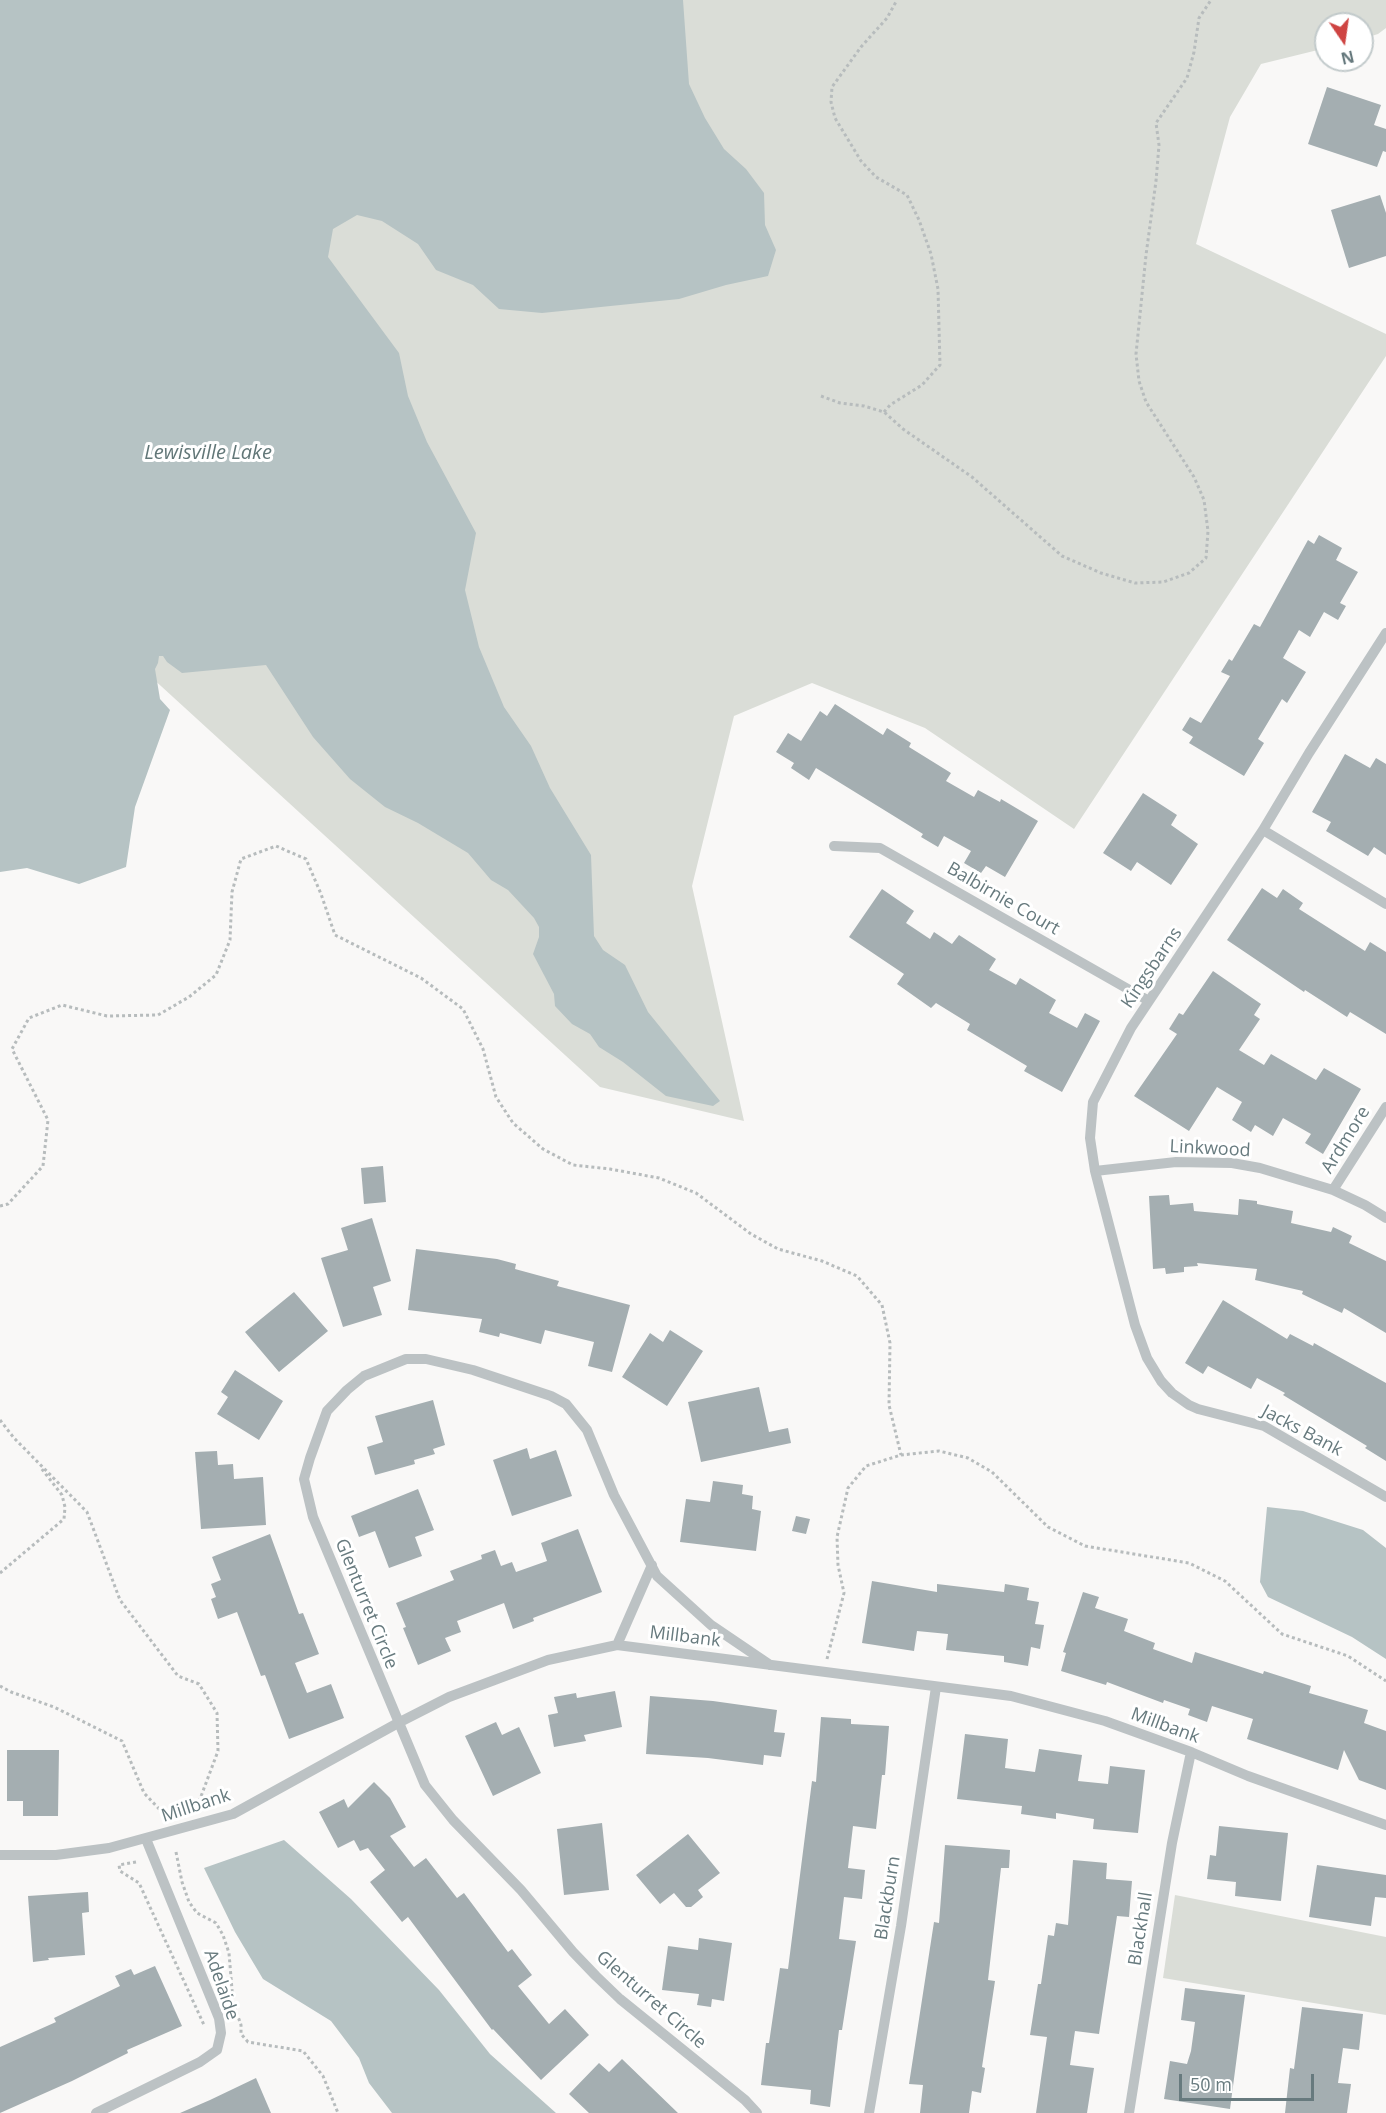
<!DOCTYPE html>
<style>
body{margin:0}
#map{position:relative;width:1386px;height:2113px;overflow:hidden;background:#f9f8f7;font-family:"Open Sans",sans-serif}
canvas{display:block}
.north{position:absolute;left:1314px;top:12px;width:60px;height:60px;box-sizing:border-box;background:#fff;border:2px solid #c2cacb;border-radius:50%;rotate:167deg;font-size:16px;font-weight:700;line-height:24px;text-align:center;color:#677a7e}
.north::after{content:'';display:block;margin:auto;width:21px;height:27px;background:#ce4442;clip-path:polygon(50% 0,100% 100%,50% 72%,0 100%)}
.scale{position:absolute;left:1179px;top:2074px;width:135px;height:27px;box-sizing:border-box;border:3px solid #677a7e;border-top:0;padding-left:8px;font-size:18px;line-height:21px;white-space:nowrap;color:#677a7e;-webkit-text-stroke:4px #fff;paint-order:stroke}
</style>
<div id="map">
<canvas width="1386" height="2113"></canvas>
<div class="north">N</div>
<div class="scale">50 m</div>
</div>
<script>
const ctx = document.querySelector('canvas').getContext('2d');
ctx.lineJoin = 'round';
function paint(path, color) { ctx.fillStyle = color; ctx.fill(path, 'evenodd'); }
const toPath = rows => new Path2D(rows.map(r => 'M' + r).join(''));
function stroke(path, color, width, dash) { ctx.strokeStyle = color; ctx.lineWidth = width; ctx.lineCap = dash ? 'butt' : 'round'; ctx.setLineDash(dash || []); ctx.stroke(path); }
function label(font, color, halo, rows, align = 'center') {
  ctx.font = font + ' "Open Sans",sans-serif'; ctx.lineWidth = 6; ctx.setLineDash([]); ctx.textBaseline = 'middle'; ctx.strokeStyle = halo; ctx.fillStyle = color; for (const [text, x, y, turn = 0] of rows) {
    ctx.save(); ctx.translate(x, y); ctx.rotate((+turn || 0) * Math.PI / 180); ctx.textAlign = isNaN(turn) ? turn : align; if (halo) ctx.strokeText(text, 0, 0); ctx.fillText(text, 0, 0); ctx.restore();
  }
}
const green = toPath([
 [0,0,1386,0,1386,28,1378,34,1362,39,1362,24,1326,24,1326,48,1261,64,1230,117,1196,244,1386,334,1386,356,1074,829,925,728,812,683,734,716,692,886,744,1121,600,1087,0,539],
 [1175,1895,1386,1937,1386,2015,1163,1978]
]);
const water = toPath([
 [0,0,683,0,689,84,705,118,724,149,746,169,764,193,765,225,776,250,768,276,726,285,679,299,542,313,499,309,473,285,436,270,418,244,382,221,357,215,333,229,328,257,399,353,408,396,427,442,476,533,465,590,479,647,504,707,531,746,550,788,591,855,594,936,603,950,625,965,648,1012,720,1101,713,1106,666,1096,623,1062,599,1047,590,1034,572,1024,555,1006,554,994,533,954,539,937,539,927,534,918,508,890,491,880,468,853,418,823,385,807,350,779,313,737,266,665,182,673,167,662,163,656,159,656,158,663,155,669,160,699,170,710,135,807,126,867,79,884,27,868,0,872],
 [1267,1507,1303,1511,1363,1530,1386,1548,1386,1659,1352,1637,1268,1597,1260,1582],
 [284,1840,351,1899,439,1990,490,2054,556,2113,392,2113,369,2083,359,2058,331,2021,263,1979,235,1932,204,1868]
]);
const building = toPath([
 [1327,87,1381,105,1374,125,1386,129,1386,152,1383,151,1377,167,1308,144],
 [1380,195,1386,213,1386,256,1349,268,1331,210],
 [1319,535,1342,548,1336,560,1358,572,1340,603,1346,606,1338,620,1324,612,1310,637,1299,630,1283,658,1306,672,1287,703,1282,699,1258,739,1264,743,1244,776,1189,743,1193,737,1182,730,1190,717,1201,723,1230,676,1221,672,1229,659,1232,661,1254,624,1260,627,1308,540,1314,544],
 [835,704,883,735,887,728,911,743,909,747,951,773,946,781,974,797,978,790,1000,802,1001,799,1038,821,1005,877,986,866,981,873,964,863,971,851,944,836,938,847,921,837,923,834,816,768,809,780,791,768,794,763,776,752,788,733,801,741,820,711,827,716],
 [1345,754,1370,768,1376,758,1386,764,1386,855,1374,847,1368,856,1326,831,1331,822,1312,812],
 [1143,793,1177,815,1171,825,1198,844,1171,885,1137,862,1131,871,1103,853],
 [1262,888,1277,898,1283,889,1303,903,1299,909,1365,951,1370,942,1386,952,1386,1034,1350,1012,1347,1017,1305,990,1304,992,1227,940],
 [882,889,914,911,906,923,930,939,934,932,952,944,959,935,996,959,989,970,1016,985,1020,978,1056,1000,1049,1013,1077,1028,1085,1013,1100,1021,1062,1092,1024,1071,1027,1066,967,1030,970,1024,936,1003,931,1008,897,984,904,974,849,937],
 [1213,971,1261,1004,1254,1015,1260,1019,1239,1050,1264,1065,1271,1054,1316,1080,1324,1068,1361,1089,1323,1154,1305,1143,1311,1134,1283,1118,1273,1136,1255,1125,1251,1132,1232,1120,1242,1102,1217,1087,1189,1131,1134,1096,1177,1034,1169,1029,1179,1013,1183,1015],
 [383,1166,386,1202,364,1204,361,1168],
 [1169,1195,1170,1205,1193,1203,1194,1211,1238,1215,1239,1199,1257,1201,1257,1204,1293,1211,1291,1223,1331,1232,1333,1227,1352,1236,1349,1243,1386,1261,1386,1333,1344,1308,1342,1313,1302,1294,1303,1291,1255,1280,1257,1269,1197,1263,1198,1266,1184,1267,1184,1272,1166,1274,1165,1268,1153,1269,1149,1196],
 [372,1218,391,1281,373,1287,382,1315,343,1327,321,1258,348,1250,341,1228],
 [416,1249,497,1259,516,1264,515,1269,559,1281,557,1286,630,1305,612,1372,588,1366,594,1342,545,1330,541,1344,500,1333,499,1337,479,1332,482,1319,408,1310],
 [294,1292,328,1331,279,1372,245,1332],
 [1223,1300,1287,1339,1290,1334,1313,1346,1314,1343,1386,1383,1386,1461,1365,1448,1367,1446,1283,1395,1285,1393,1257,1378,1251,1389,1208,1366,1203,1374,1185,1363],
 [670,1330,703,1351,667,1406,622,1377,650,1333,663,1342],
 [235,1370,283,1401,259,1440,217,1414,228,1397,221,1392],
 [759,1387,769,1432,788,1428,791,1443,701,1462,688,1402],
 [433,1400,445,1445,433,1449,435,1454,414,1460,415,1464,375,1475,367,1447,383,1442,375,1416],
 [527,1448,530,1459,556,1450,572,1496,512,1516,493,1460],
 [217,1451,218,1465,233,1464,234,1479,263,1477,266,1525,201,1529,195,1452],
 [713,1481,743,1485,742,1494,753,1496,752,1509,761,1511,756,1551,680,1542,686,1499,710,1502],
 [418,1489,434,1530,415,1537,422,1556,389,1568,375,1531,359,1537,351,1516],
 [796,1516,810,1519,806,1534,792,1531],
 [578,1529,602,1592,533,1618,534,1621,513,1629,504,1603,457,1621,461,1632,445,1638,451,1651,418,1665,403,1628,406,1627,396,1603,454,1580,450,1571,482,1559,481,1555,495,1550,501,1566,512,1562,516,1572,547,1561,541,1543],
 [270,1534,299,1614,303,1613,319,1654,295,1663,307,1693,331,1684,344,1718,289,1739,265,1675,261,1676,237,1612,218,1619,211,1599,216,1597,211,1584,221,1580,212,1557],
 [872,1581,937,1592,937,1584,1004,1592,1005,1584,1029,1588,1027,1600,1039,1602,1035,1624,1044,1625,1040,1649,1031,1647,1028,1666,1004,1662,1004,1656,946,1650,948,1634,917,1631,914,1651,862,1643],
 [1083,1592,1099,1597,1095,1608,1128,1619,1124,1631,1155,1643,1153,1649,1192,1663,1195,1652,1263,1674,1264,1671,1311,1686,1309,1693,1368,1710,1364,1723,1386,1731,1386,1790,1359,1780,1344,1750,1338,1770,1247,1739,1253,1719,1212,1706,1207,1722,1188,1715,1190,1709,1164,1700,1163,1703,1107,1682,1106,1685,1061,1671,1066,1653,1063,1652],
 [615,1691,622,1727,584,1735,586,1741,554,1747,548,1715,558,1713,554,1697,576,1693,577,1698],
 [650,1696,713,1701,777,1710,774,1732,785,1733,781,1757,764,1755,763,1765,708,1758,646,1754],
 [821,1717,851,1719,851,1724,889,1726,885,1775,882,1775,876,1829,853,1826,848,1868,865,1870,862,1899,844,1897,839,1939,856,1941,842,2030,839,2030,830,2107,810,2104,811,2090,761,2085,766,2043,769,2043,780,1968,788,1969,812,1781,816,1782],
 [496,1722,502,1735,519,1727,541,1773,493,1796,465,1736],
 [965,1734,1008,1739,1005,1768,1035,1772,1039,1749,1082,1755,1078,1781,1108,1784,1110,1766,1145,1770,1138,1833,1093,1829,1094,1819,1056,1813,1056,1819,1021,1814,1022,1806,957,1799],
 [7,1750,59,1750,58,1816,23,1816,23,1801,7,1801],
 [374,1782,390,1798,406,1827,390,1836,414,1867,426,1858,457,1898,464,1893,508,1952,512,1949,532,1975,518,1986,549,2024,565,2009,589,2035,541,2080,493,2029,492,2030,408,1917,402,1922,370,1882,385,1870,368,1848,360,1851,354,1840,338,1848,319,1812,344,1799,348,1808],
 [602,1823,609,1890,564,1895,557,1829],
 [1219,1826,1288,1833,1281,1901,1235,1896,1236,1882,1207,1879,1210,1855,1216,1856],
 [688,1834,720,1873,698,1890,703,1897,691,1907,686,1907,674,1893,660,1904,636,1875],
 [945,1845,1010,1850,1009,1868,1001,1868,988,1980,995,1981,982,2067,985,2068,981,2093,972,2091,969,2113,920,2113,923,2085,909,2084,934,1922,939,1923],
 [1073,1860,1107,1863,1106,1879,1132,1881,1129,1917,1117,1916,1099,2034,1075,2031,1070,2065,1094,2068,1087,2113,1036,2113,1047,2037,1030,2035,1038,1984,1041,1984,1048,1935,1054,1936,1056,1923,1068,1925],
 [1317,1865,1386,1875,1386,1898,1375,1897,1371,1926,1309,1917],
 [88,1892,89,1912,82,1913,85,1955,48,1958,49,1960,33,1962,28,1896],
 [699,1938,732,1943,724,2001,712,1999,711,2007,697,2005,699,1994,662,1990,668,1946,698,1950],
 [155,1966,182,2026,127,2050,128,2053,72,2081,0,2113,0,2047,56,2022,54,2018,120,1986,115,1976,131,1969,134,1975],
 [1185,1988,1245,1995,1230,2109,1164,2099,1170,2061,1187,2064,1191,2051,1195,2022,1181,2020],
 [1302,2007,1363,2014,1359,2050,1343,2048,1338,2083,1351,2084,1347,2113,1285,2113,1290,2068,1294,2069],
 [622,2059,678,2113,589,2113,569,2094,599,2063,609,2072],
 [256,2078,271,2113,180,2113,210,2100]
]);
const path = toPath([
 [821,396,840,403,864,406,884,412,903,429,972,477,1062,556,1101,573,1135,583,1163,582,1189,573,1206,558,1208,531,1204,500,1194,477,1146,402,1139,381,1136,354,1146,255,1156,181,1159,145,1156,123,1187,78,1194,52,1199,18,1211,0],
 [884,412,890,405,922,385,940,365,938,289,931,254,919,220,907,195,876,177,861,161,835,118,831,102,832,87,861,47,887,18,897,0],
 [0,1206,8,1204,43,1166,48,1120,12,1049,29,1018,62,1005,107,1016,158,1015,189,997,216,975,230,940,232,892,241,859,276,846,306,859,321,894,335,935,421,978,463,1009,483,1049,496,1097,513,1123,543,1149,573,1165,610,1169,659,1178,696,1193,751,1234,778,1249,822,1261,857,1276,882,1305,890,1343,889,1405,901,1455],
 [0,1420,14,1438,87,1512,120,1600,178,1676,199,1684,217,1713,218,1751,197,1807,162,1812,144,1793,122,1741,54,1707,11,1692,0,1686],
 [0,1573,64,1519,65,1507,62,1495,41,1468],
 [827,1659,844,1593,838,1565,837,1537,848,1488,866,1466,901,1455,939,1451,968,1458,992,1472,1048,1527,1085,1546,1189,1563,1225,1581,1282,1634,1348,1656,1386,1681],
 [176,1852,182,1882,189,1902,197,1913,216,1923,223,1935,229,1953,233,2002,241,2025,241,2034,248,2042,303,2051,323,2076,338,2113],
 [136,1862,119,1865,120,1871,139,1883,204,2025]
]);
const minor = toPath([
 [1386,633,1309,753,1263,830,1131,1028,1093,1102,1090,1138,1095,1171,1135,1325,1147,1358,1161,1381,1172,1393,1189,1405,1198,1409,1264,1426,1386,1497],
 [1263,830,1386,904],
 [834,846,880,848,1149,1001],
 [1095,1171,1176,1162,1232,1163,1260,1168,1333,1190,1365,1205,1386,1218],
 [1333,1190,1386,1107],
 [617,1645,652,1565],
 [0,1855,56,1855,109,1848,233,1814,398,1723,449,1697,548,1660,617,1645,1011,1696,1105,1721,1191,1752,1248,1776,1386,1825],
 [96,2113,200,2062,217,2050,221,2033,219,2018,146,1839],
 [757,2113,745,2100,620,1999,596,1976,573,1952,521,1890,453,1820,425,1785,313,1517,304,1479,310,1458,327,1411,347,1390,364,1376,406,1359,426,1359,473,1370,551,1396,566,1404,587,1430,614,1495,657,1576,711,1625,770,1665],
 [869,2113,901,1926,936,1687],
 [1129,2113,1172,1843,1191,1752]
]);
const streetNames = [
 ["Balbirnie Court",1003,899,30],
 ["Kingsbarns",1152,968,-56],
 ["Ardmore",1346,1140,-58],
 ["Linkwood",1210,1149,3],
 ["Jacks Bank",1302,1431,28],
 ["Glenturret Circle",366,1604,68],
 ["Millbank",685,1637,7],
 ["Millbank",1165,1726,20],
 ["Millbank",196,1806,-18],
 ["Blackburn",888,1898,-81],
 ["Blackhall",1141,1929,-81],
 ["Adelaide",221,1985,71],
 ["Glenturret Circle",651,2000,41]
];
const waterNames = [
 ["Lewisville Lake",208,453]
];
paint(green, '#daddd7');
paint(water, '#b6c3c4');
paint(building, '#a4aeb1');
stroke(path, '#b7bcbd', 3, [3, 3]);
stroke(minor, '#bcc2c4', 10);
label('18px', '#677a7e', '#fff', streetNames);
label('italic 20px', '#627778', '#fff', waterNames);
</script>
